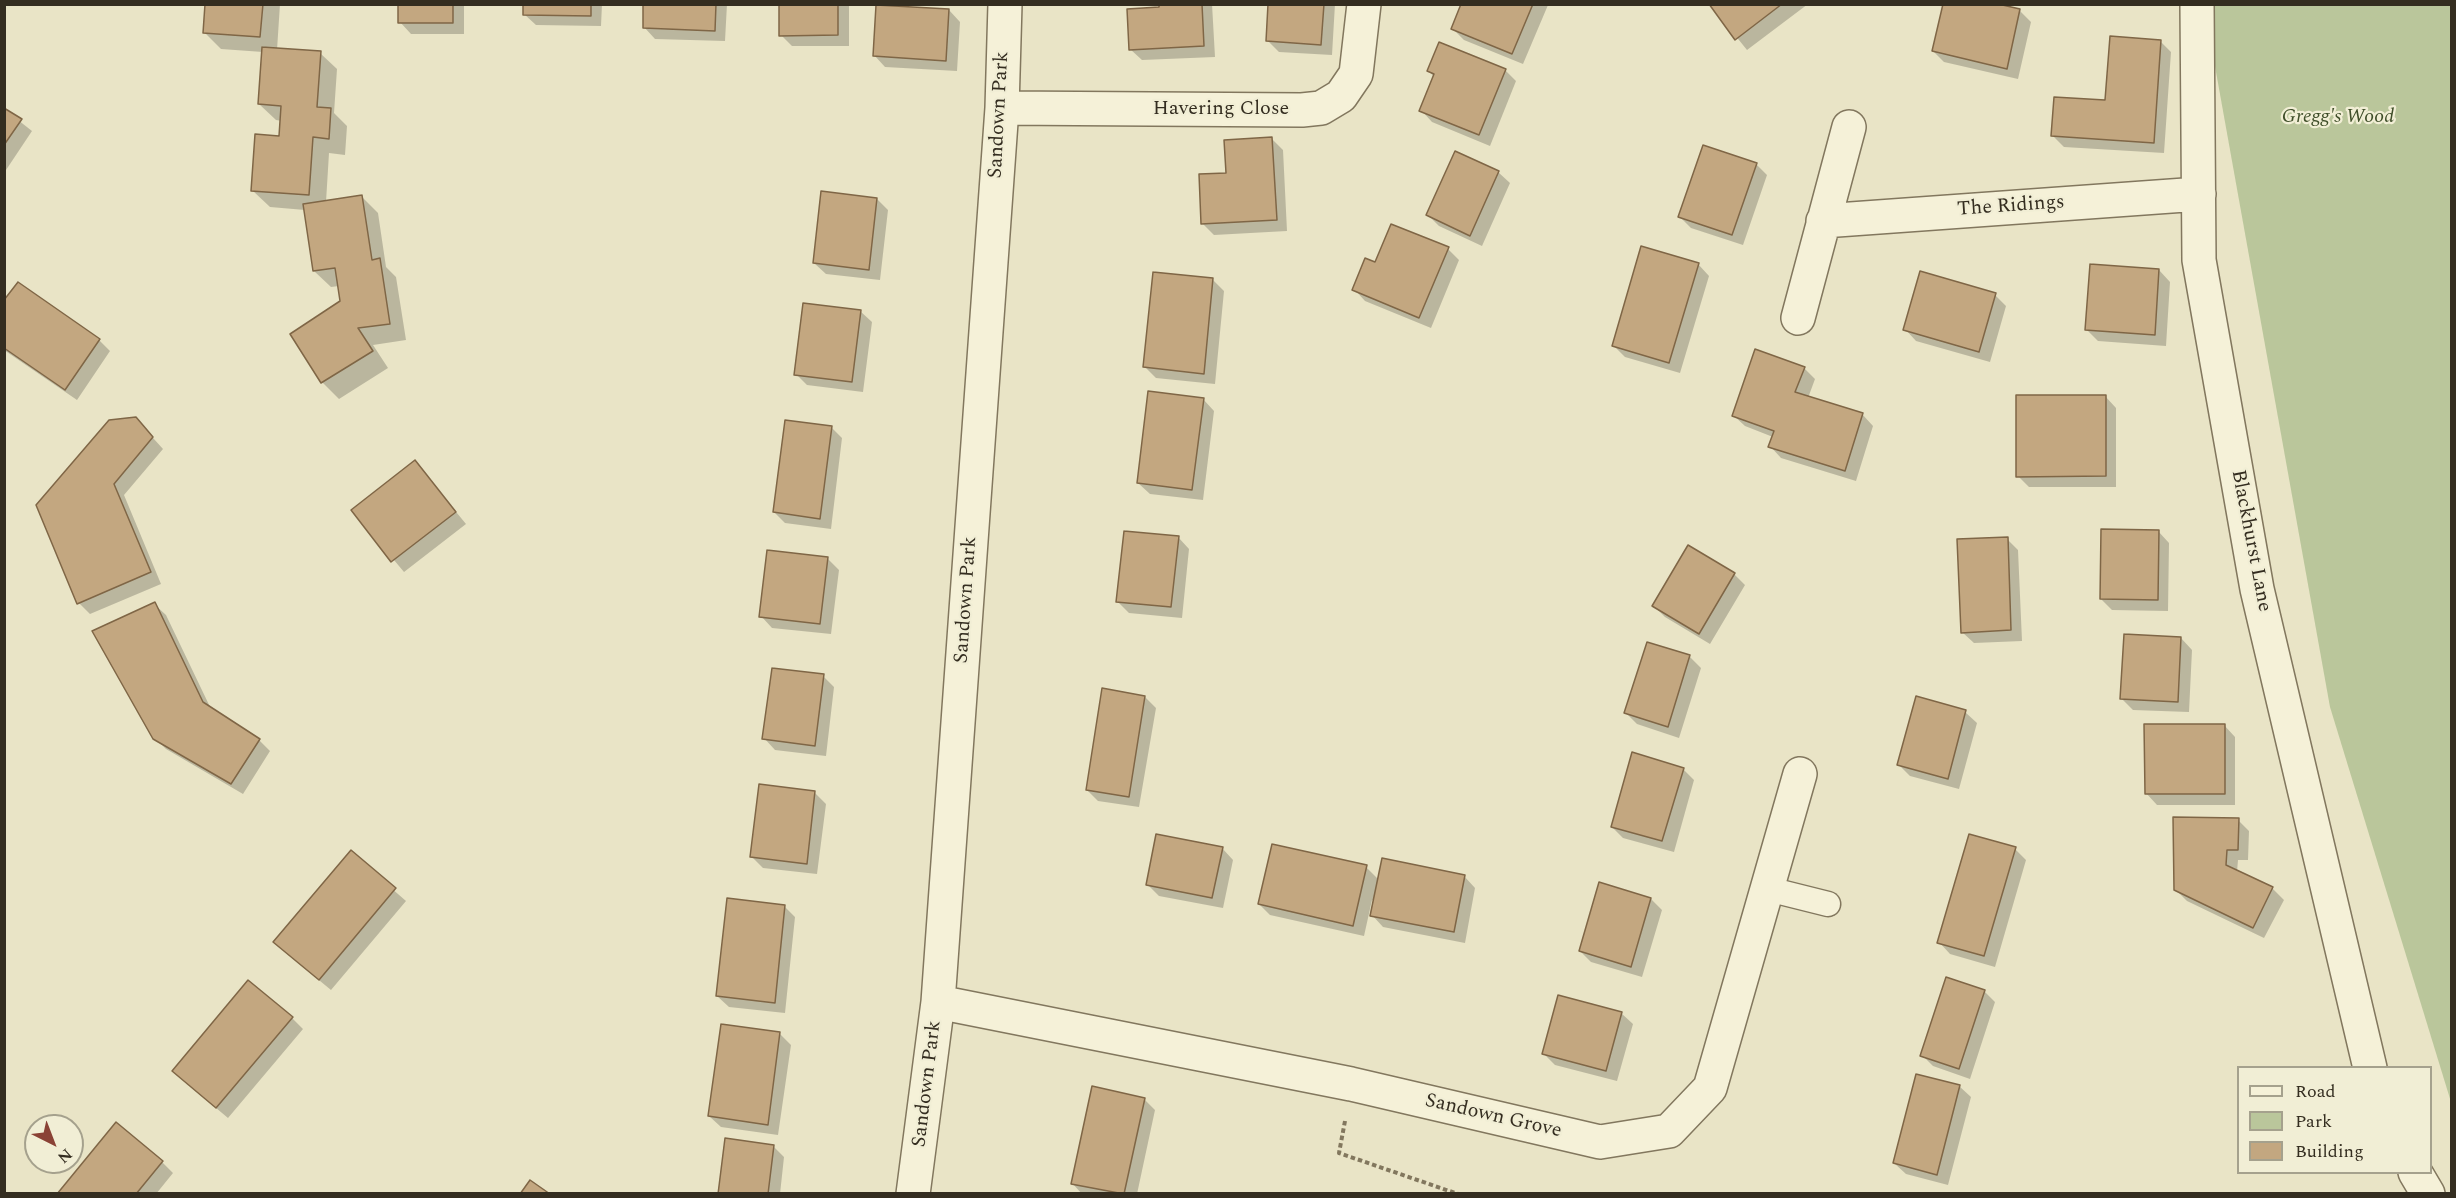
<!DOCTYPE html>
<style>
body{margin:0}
#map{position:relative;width:2456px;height:1198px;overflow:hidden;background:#e9e4c6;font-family:Spectral,serif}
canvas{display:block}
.frame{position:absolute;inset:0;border:6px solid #342d20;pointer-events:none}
.legend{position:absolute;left:2237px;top:1066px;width:195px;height:108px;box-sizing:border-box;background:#f1eed5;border:2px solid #a5a18d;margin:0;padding:8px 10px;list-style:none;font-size:18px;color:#342d20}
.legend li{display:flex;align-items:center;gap:12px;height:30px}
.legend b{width:30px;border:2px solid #a5a18d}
.north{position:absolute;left:24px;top:1114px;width:60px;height:60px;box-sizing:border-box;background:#f1eed5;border:2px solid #a5a18d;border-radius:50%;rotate:138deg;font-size:16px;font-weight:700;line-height:24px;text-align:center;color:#342d20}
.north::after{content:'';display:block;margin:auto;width:21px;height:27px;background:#8a4235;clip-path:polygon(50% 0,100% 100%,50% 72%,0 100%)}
</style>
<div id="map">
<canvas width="2456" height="1198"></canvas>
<div class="frame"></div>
<ul class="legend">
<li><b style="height:8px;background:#f5f1d8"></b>Road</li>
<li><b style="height:16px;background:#bac69b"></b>Park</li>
<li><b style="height:16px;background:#c3a780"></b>Building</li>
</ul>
<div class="north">N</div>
</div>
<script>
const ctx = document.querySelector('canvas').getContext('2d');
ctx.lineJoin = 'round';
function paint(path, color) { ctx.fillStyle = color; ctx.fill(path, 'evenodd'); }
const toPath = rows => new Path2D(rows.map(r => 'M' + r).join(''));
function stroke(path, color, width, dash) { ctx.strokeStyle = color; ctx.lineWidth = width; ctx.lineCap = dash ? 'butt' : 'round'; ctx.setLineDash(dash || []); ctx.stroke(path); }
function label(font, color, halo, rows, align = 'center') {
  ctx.font = font + ' Spectral,serif'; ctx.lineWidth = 4.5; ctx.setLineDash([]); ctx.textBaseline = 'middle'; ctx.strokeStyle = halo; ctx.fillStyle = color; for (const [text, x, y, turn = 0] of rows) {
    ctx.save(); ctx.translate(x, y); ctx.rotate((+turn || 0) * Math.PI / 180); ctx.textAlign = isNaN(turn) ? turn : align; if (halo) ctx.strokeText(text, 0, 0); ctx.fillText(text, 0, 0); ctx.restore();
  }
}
const green = toPath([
 [2204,5,2451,5,2451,1102,2330,707]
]);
const shadow = toPath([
 [207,4,280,4,277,50,320,53,337,69,334,113,347,126,345,155,329,153,326,202,362,197,378,213,386,267,396,277,406,340,373,345,388,368,339,399,322,382,292,334,342,302,339,286,331,287,314,271,305,210,270,207,253,191,280,138,282,121,276,120,259,104,263,52,221,49,205,33],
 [400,4,464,4,464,34,411,34,400,22],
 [525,4,602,4,601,26,536,25,524,14],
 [645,4,727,4,725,41,655,39,644,27],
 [780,4,849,4,849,46,792,46,781,35],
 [1160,4,1212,4,1215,57,1142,60,1130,49,1160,9],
 [1270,4,1335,4,1332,55,1279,52,1268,41],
 [1463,4,1547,4,1548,5,1523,64,1464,40,1453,29],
 [1710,4,1808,4,1747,50],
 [1991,4,2020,11,2031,22,2018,79,1944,62,1933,51],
 [949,10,960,22,957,71,885,67,874,55],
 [2160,41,2171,52,2164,153,2064,147,2053,136,2107,102],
 [1505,70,1516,81,1490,146,1432,122,1421,110,1434,77,1429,71],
 [4,109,32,131,4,173],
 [1272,139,1283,150,1287,231,1214,235,1203,224],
 [1756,164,1767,175,1743,245,1691,228,1680,217],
 [1498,172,1510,183,1482,246,1439,226,1428,215],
 [877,199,888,210,880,280,826,274,814,263],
 [1448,249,1459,260,1431,328,1365,301,1354,289,1376,264],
 [1698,264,1709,276,1680,373,1625,357,1614,346],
 [2159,270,2170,282,2166,346,2098,341,2087,330],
 [1213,280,1224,291,1215,384,1156,378,1145,367],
 [1995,295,2006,306,1990,362,1916,341,1905,329],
 [4,303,99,340,110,351,77,400,4,350],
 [860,311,872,322,863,392,807,385,796,374],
 [1804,368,1815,379,1808,398,1862,414,1873,426,1856,481,1781,458,1770,446,1773,437,1745,426,1733,415],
 [2105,396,2116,408,2116,487,2029,487,2018,476],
 [1203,399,1214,411,1203,500,1150,494,1138,483],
 [135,418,163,449,124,495,161,584,90,614,79,603,38,506],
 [831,427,842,438,831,529,785,523,774,512],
 [415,462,466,524,404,572,353,511],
 [2158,531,2169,543,2168,611,2112,610,2101,599],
 [1178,537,1189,549,1182,618,1129,613,1118,602],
 [2007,539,2018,550,2022,641,1974,643,1962,632],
 [828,559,839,570,831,634,772,628,761,616],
 [1734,574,1745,585,1710,644,1665,617,1654,606],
 [154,604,166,615,211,709,259,740,270,751,243,794,166,749,155,738],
 [2181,638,2192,650,2189,712,2133,710,2122,699],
 [1648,644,1690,657,1701,668,1679,738,1637,724,1626,713],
 [823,676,834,687,826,756,775,750,764,738],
 [1145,697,1156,708,1139,807,1098,801,1087,790],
 [1965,712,1977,723,1959,789,1910,776,1899,765],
 [2224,725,2235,737,2235,805,2157,805,2146,793],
 [1683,769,1694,780,1674,852,1623,838,1612,827],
 [815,793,826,804,817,874,763,868,752,857],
 [2238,820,2249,831,2248,860,2238,860,2237,872,2272,888,2284,900,2264,938,2187,901,2176,890],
 [1222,848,1233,860,1223,908,1159,896,1147,884],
 [2015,849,2026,860,1995,967,1950,954,1939,942],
 [351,853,406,901,331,990,286,953],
 [1366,867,1379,880,1464,876,1475,888,1465,943,1383,927,1372,915,1375,901,1372,900,1364,936,1270,915,1259,904],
 [1651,899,1662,910,1642,977,1591,962,1580,951],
 [784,906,795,917,785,1013,729,1007,717,996],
 [1984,991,1995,1002,1970,1079,1933,1066,1922,1055],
 [1621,1013,1633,1024,1617,1081,1555,1065,1543,1053],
 [292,1018,303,1029,228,1118,185,1082],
 [779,1033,791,1045,778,1135,721,1127,709,1116],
 [1959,1086,1971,1097,1948,1185,1906,1174,1894,1163],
 [1144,1099,1155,1110,1137,1194,1082,1194,1072,1183],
 [773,1146,784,1157,780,1194,719,1194],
 [162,1162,173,1173,156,1194,59,1194]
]);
const building = toPath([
 [205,4,263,4,260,37,203,33,205,4],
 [398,4,453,4,453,23,398,23,398,4],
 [523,4,591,4,591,16,523,15,523,4],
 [643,4,716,4,715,31,643,28,643,4],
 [779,4,838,4,838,35,779,36,779,4],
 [1159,4,1202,4,1204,46,1129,50,1127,9,1159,7,1159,4],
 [1268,4,1324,4,1321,45,1266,41,1268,4],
 [1461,4,1533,4,1512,54,1451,29,1461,4],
 [1709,4,1782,4,1735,40,1709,4],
 [1943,4,1998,4,2020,9,2007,69,1932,51,1943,4],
 [876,5,949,9,946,61,873,56,876,5],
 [2110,36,2161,40,2154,143,2051,136,2054,97,2105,100,2110,36],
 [1439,42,1506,69,1479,135,1419,111,1434,74,1427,71,1439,42],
 [262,47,321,51,317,107,331,108,329,139,313,137,309,195,251,191,255,134,279,136,281,106,258,104,262,47],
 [4,108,22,119,4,145,4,108],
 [1272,137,1277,220,1201,224,1199,174,1226,173,1224,140,1272,137],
 [1703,145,1757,163,1732,235,1678,217,1703,145],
 [1455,151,1499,171,1470,236,1426,215,1455,151],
 [821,191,877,198,869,270,813,263,821,191],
 [362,195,372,260,380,258,390,324,358,328,373,351,321,383,290,334,340,301,335,268,313,271,303,204,362,195],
 [1391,224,1449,247,1419,318,1352,290,1365,258,1375,262,1391,224],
 [1641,246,1699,263,1669,363,1612,346,1641,246],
 [2090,264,2159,269,2155,335,2085,330,2090,264],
 [1920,271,1996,293,1979,352,1903,330,1920,271],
 [1153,272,1213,278,1204,374,1143,367,1153,272],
 [18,282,100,339,65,390,4,348,4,300,18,282],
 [803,303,861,310,852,382,794,375,803,303],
 [1755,349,1805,367,1795,392,1863,413,1845,471,1768,447,1774,431,1732,416,1755,349],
 [1148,391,1204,398,1192,490,1137,483,1148,391],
 [2016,395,2106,395,2106,476,2016,477,2016,395],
 [136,417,153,437,114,484,151,572,77,604,36,505,109,420,136,417],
 [785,420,832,426,820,519,773,512,785,420],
 [415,460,456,512,391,562,351,510,415,460],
 [2101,529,2159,530,2158,600,2100,599,2101,529],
 [1124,531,1179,536,1171,607,1116,602,1124,531],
 [2008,537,2011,630,1961,633,1957,539,2008,537],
 [1688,545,1735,573,1699,634,1652,606,1688,545],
 [767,550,828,557,820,624,759,617,767,550],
 [155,602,203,702,260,739,231,784,153,739,92,631,155,602],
 [2124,634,2181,637,2178,702,2120,699,2124,634],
 [1647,642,1690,655,1668,727,1624,713,1647,642],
 [772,668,824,674,815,746,762,739,772,668],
 [1102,688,1145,696,1129,797,1086,790,1102,688],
 [1916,696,1966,710,1948,779,1897,765,1916,696],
 [2144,724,2225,724,2225,794,2145,794,2144,724],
 [1632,752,1684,768,1662,841,1611,827,1632,752],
 [759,784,815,791,807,864,750,857,759,784],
 [2173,817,2239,818,2238,850,2227,850,2226,865,2273,887,2253,928,2174,890,2173,817],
 [1156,834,1223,847,1212,898,1146,885,1156,834],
 [1969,834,2016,847,1984,956,1937,943,1969,834],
 [1272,844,1367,865,1353,926,1258,904,1272,844],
 [351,850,396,888,319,980,273,942,351,850],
 [1382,858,1465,875,1454,932,1370,916,1382,858],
 [1599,882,1651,898,1631,967,1579,951,1599,882],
 [727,898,785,905,775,1003,716,996,727,898],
 [1946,977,1985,990,1959,1069,1920,1056,1946,977],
 [248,980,293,1017,216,1108,172,1071,248,980],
 [1558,995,1622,1012,1606,1071,1542,1054,1558,995],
 [721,1024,780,1032,768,1125,708,1116,721,1024],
 [1916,1074,1960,1085,1937,1175,1893,1163,1916,1074],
 [1092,1086,1145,1098,1124,1194,1071,1184,1092,1086],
 [116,1122,163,1161,136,1194,57,1194,116,1122],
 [725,1138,774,1145,768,1194,718,1194,725,1138],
 [530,1180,550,1194,520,1194,530,1180]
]);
const path = toPath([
 [1345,1121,1339,1153,1458,1194]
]);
const lane = toPath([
 [1768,889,1828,904]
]);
const street = toPath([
 [2197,4,2199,260,2257,589,2370,1068],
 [1002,108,1302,110,1321,108,1341,96,1356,74,1364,4],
 [1823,221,2199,194],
 [1798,318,1849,127],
 [938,1002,1351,1084,1600,1142,1669,1131,1710,1088,1800,774],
 [2415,1172,2428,1194],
 [913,1194,938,1002,1002,108,1005,4]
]);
const streetNames = [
 ["Havering Close",1221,110],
 ["Sandown Park",1000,115,-87],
 ["The Ridings",2011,207,-4],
 ["Blackhurst Lane",2250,541,79],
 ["Sandown Park",967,600,-86],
 ["Sandown Park",928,1084,-83],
 ["Sandown Grove",1493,1117,13]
];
const parkNames = [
 ["Gregg's Wood",2338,118]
];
paint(green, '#bac69b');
paint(shadow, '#0003');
paint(building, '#c3a780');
stroke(building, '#7f6646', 1.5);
stroke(lane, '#82775e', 27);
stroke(street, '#82775e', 36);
stroke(path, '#82775e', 4, [4.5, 3]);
stroke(lane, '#f5f1d8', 24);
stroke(street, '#f5f1d8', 33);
label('20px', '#342d20', '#f1eed5', streetNames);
label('italic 20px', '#3f4e29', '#f1eed5', parkNames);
</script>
